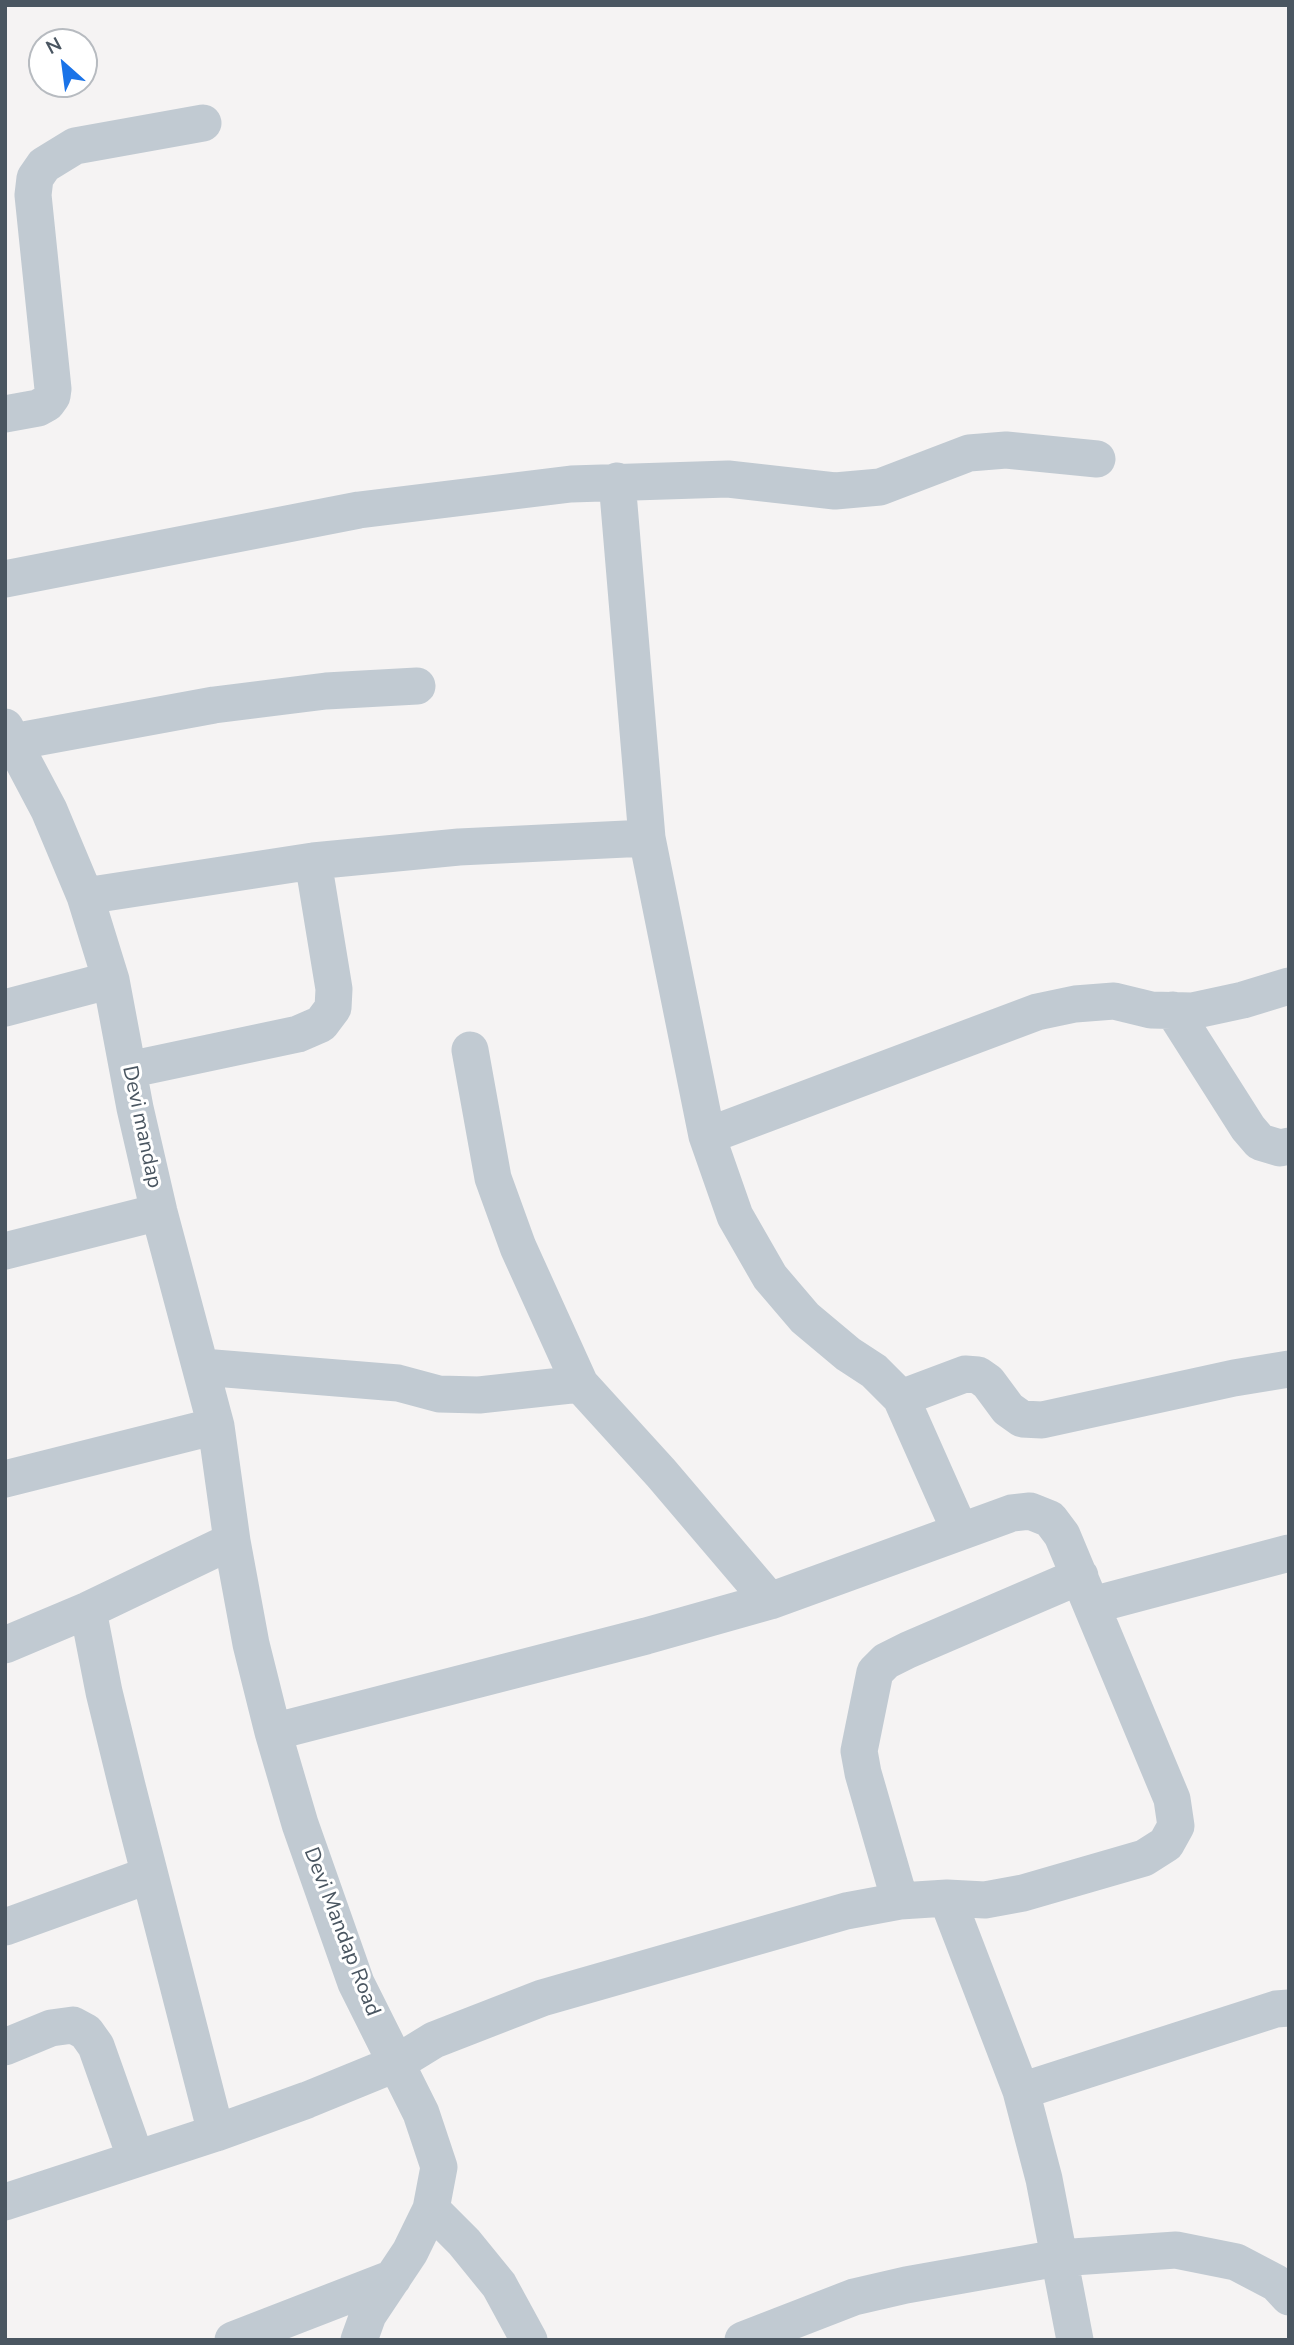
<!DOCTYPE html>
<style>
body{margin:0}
#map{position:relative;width:1294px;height:2345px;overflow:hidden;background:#f5f3f3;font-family:"Nunito Sans",sans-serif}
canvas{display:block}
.frame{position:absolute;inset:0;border:7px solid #4a5661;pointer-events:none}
.north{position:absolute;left:28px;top:28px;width:70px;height:70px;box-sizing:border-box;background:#fff;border:2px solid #b7bbc0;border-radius:50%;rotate:332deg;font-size:19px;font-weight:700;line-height:28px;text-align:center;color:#4a5661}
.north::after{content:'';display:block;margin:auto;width:24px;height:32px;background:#1a73e8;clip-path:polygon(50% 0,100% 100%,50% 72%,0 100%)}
</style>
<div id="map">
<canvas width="1294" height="2345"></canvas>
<div class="frame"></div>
<div class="north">N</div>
</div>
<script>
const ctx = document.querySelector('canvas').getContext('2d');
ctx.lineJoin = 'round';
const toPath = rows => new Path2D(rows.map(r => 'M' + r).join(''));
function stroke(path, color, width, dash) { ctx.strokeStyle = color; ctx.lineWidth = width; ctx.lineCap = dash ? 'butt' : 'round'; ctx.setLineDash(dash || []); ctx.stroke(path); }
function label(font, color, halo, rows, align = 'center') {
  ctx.font = font + ' "Nunito Sans",sans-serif'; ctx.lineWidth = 6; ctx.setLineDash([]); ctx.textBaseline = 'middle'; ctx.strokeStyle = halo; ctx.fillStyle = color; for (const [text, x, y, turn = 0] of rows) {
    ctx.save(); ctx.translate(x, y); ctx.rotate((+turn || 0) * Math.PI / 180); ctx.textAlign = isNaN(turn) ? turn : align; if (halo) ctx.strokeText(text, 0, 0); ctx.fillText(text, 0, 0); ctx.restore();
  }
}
const minor = toPath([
 [5,414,38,408,47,403,52,396,53,389,33,195,35,178,44,165,75,146,203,123],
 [617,481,647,838,707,1136,735,1216,770,1277,805,1318,848,1354,874,1371,901,1398,960,1531],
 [5,579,359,510,571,484,728,479,835,491,880,487,969,453,1006,450,1097,459],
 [5,727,49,810,85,896,111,980,135,1108,159,1212,216,1426,232,1541,251,1644,273,1732,300,1824,356,1983,421,2113,439,2167,431,2209,410,2252,368,2315,359,2340],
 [13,742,214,705,326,691,417,686],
 [85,896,313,861,459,847,647,838],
 [5,1008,111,980],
 [1173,1010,1248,1128,1260,1142,1280,1148,1289,1146],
 [470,1050,493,1178,518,1247,580,1384,661,1473,770,1601],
 [128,1070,298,1034,321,1024,333,1008,334,989,313,861],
 [707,1136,1037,1012,1075,1004,1114,1001,1151,1010,1192,1011,1243,1000,1289,986],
 [5,1251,159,1212],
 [202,1367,398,1383,439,1394,479,1395,580,1384],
 [901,1398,965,1374,978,1375,988,1382,1008,1409,1022,1419,1042,1420,1234,1378,1289,1369],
 [5,1479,216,1426],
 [1093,1605,1289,1553],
 [88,1610,104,1692,127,1786,216,2133],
 [5,1645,88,1610,232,1541],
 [947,1898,1021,2091,1044,2179,1075,2340],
 [900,1901,863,1773,859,1751,875,1672,886,1661,908,1650,1080,1576],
 [5,1927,149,1875],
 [5,2047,51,2028,73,2025,86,2032,96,2046,136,2159],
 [1021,2091,1276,2009,1289,2008],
 [5,2202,216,2133,307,2100,395,2064,434,2040,542,1998,846,1911,900,1901,947,1898,985,1900,1023,1893,1144,1858,1166,1844,1176,1826,1172,1799,1062,1535,1050,1519,1030,1511,1012,1513,770,1601,646,1636,273,1732],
 [431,2209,464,2242,499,2285,529,2340],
 [233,2340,393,2278],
 [743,2340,854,2297,906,2285,1058,2258,1176,2250,1236,2262,1276,2283,1289,2297]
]);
const streetNames = [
 ["Devi mandap",141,1127,78],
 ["Devi Mandap Road",341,1932,69]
];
stroke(minor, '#c1cad2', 37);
label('21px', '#4a5661', '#fff', streetNames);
</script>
